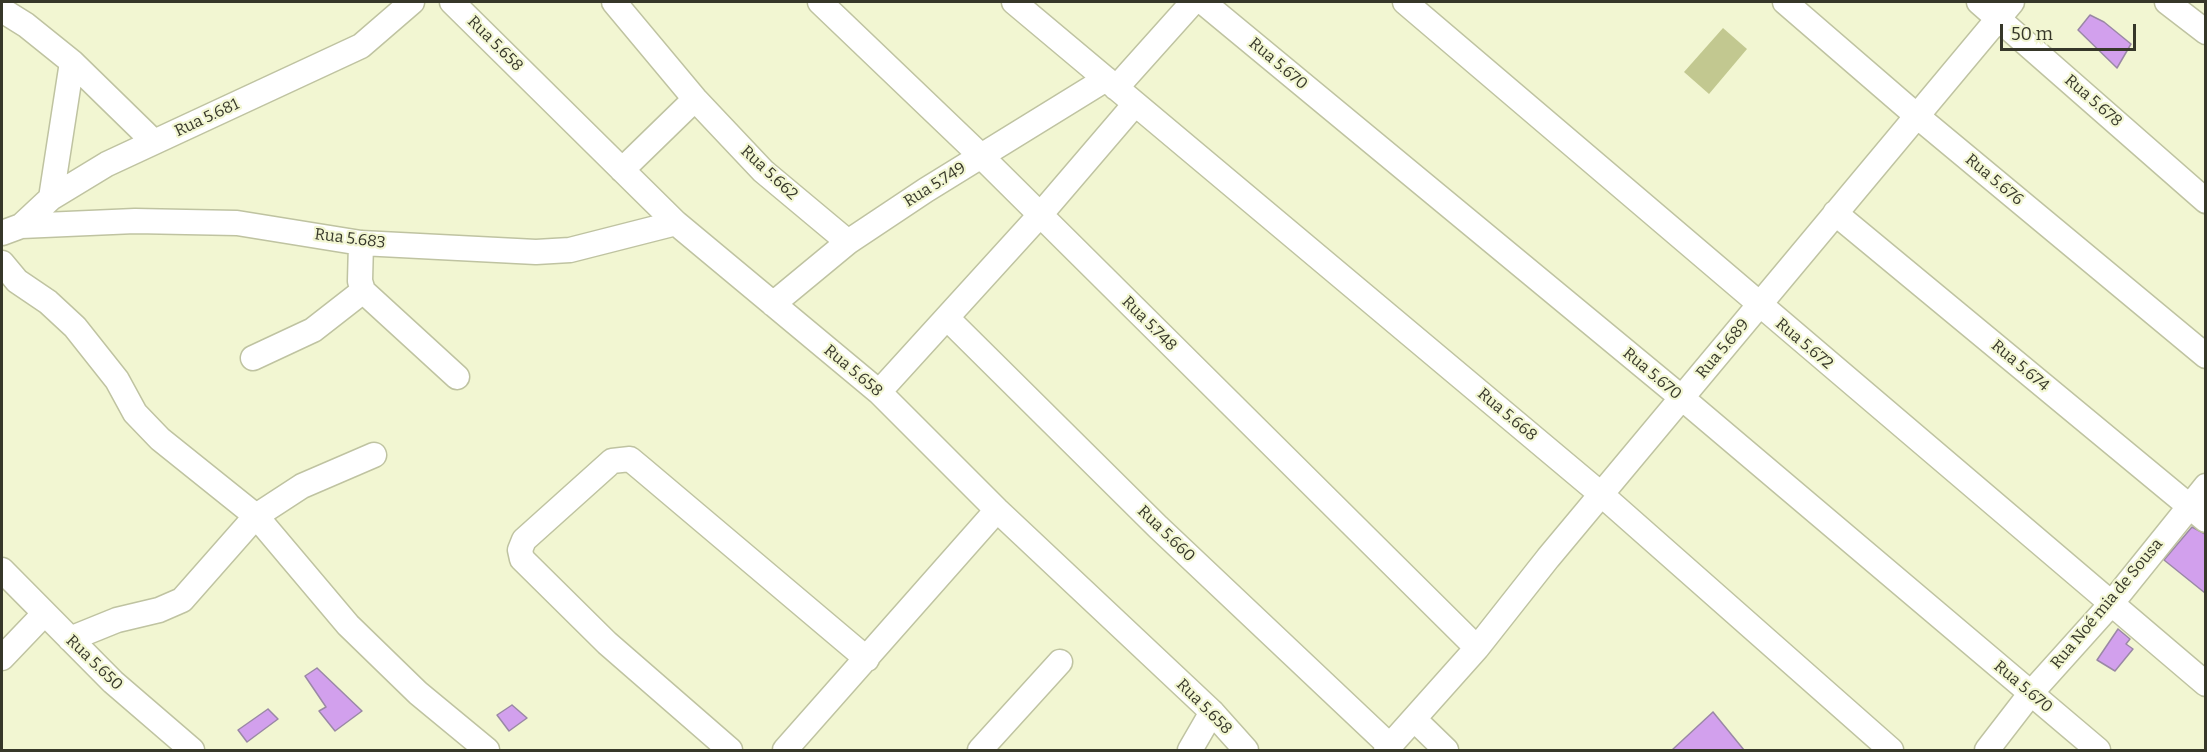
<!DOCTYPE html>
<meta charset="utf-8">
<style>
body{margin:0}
#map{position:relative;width:2207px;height:752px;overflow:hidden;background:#f2f6d2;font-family:Bitter,serif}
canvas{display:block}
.frame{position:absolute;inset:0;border:3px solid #363729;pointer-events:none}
.scale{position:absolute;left:2000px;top:24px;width:136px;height:27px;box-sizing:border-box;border:3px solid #363729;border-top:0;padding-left:8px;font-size:18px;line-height:21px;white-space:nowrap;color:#363729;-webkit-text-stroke:4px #f2f6d2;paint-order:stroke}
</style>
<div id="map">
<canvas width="2207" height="752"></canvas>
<div class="frame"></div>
<div class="scale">50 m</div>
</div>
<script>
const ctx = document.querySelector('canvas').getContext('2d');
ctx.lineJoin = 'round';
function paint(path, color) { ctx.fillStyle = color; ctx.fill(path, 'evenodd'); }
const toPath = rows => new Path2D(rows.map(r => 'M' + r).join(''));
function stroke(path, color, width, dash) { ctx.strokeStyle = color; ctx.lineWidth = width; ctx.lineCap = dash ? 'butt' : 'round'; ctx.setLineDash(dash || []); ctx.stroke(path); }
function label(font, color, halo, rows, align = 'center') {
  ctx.font = font + ' Bitter,serif'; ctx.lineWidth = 4.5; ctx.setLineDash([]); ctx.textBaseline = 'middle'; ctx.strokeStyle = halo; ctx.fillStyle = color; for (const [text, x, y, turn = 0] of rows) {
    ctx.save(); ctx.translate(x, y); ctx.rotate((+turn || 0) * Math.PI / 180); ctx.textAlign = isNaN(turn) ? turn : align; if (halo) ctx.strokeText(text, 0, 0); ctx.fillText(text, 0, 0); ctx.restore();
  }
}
const green = toPath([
 [1723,28,1747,49,1709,94,1684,72]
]);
const building = toPath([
 [2090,15,2104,22,2131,44,2117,68,2078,30,2090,15],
 [2192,527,2205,534,2205,593,2164,560,2192,527],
 [2118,629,2130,639,2126,644,2133,649,2115,671,2097,660,2118,629],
 [317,668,362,711,335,731,319,711,326,707,305,676,317,668],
 [512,705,527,718,509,731,497,715,512,705],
 [268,709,278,719,247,742,238,730,268,709],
 [1713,712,1744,750,1672,750,1713,712]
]);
const minor = toPath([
 [452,2,676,223,879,392,997,510,1212,712,1246,750],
 [614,2,695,99,763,171,848,242],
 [820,2,981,156,1477,648],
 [1014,2,1602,495,1891,750],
 [1203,2,1682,398,2098,750],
 [1405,2,2206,684],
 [1785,2,1917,116,2206,356],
 [1979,2,2206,201],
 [2167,2,2206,32],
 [2,10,26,25,72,62,154,142],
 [1116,88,1193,2],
 [622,170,695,99],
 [51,198,72,62],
 [1835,213,2206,520],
 [21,226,135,221,237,223,361,243,536,252,570,250,676,223],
 [2,233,21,226,51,198,107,164,361,46,412,2],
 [361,243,360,281,363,291,457,377],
 [2,263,17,281,48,302,75,327,117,380,135,413,160,439,256,516,348,625,418,693,487,750],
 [773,304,848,242,926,190,1106,79],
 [947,318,1158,527,1390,746],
 [253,358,313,330,363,291],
 [879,392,1040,215,1135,104],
 [2,570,113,682,192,750],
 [70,639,117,620,159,610,182,600,256,516,302,486,374,455],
 [2,658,44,614],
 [1414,719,1446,750],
 [730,750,607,643,522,559,520,550,524,540,612,461,630,459,642,469,867,659],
 [785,750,997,510],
 [980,750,1060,662],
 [1190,750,1212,712],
 [1386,750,1477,648,1548,558,2012,2],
 [1987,750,2031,693,2111,604,2206,486]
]);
const streetNames = [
 ["Rua 5.658",495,44,45],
 ["Rua 5.670",1278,64,40],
 ["Rua 5.678",2093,101,41],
 ["Rua 5.681",207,118,-25],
 ["Rua 5.662",769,173,43],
 ["Rua 5.676",1994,180,40],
 ["Rua 5.749",935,185,-32],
 ["Rua 5.683",350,239,7],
 ["Rua 5.748",1149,324,45],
 ["Rua 5.672",1804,344,40],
 ["Rua 5.689",1723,349,-50],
 ["Rua 5.674",2020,366,40],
 ["Rua 5.658",853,371,40],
 ["Rua 5.670",1652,374,40],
 ["Rua 5.668",1507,415,40],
 ["Rua 5.660",1166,534,44],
 ["Rua Noé mia de Sousa",2107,604,-50],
 ["Rua 5.650",94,663,44],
 ["Rua 5.670",2023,687,40],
 ["Rua 5.658",1204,707,45]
];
paint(green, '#c2c890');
paint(building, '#d2a0ed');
stroke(building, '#9a88a5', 1.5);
stroke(minor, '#bfc3a1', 27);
stroke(minor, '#fff', 24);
label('16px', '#363729', '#f2f6d2', streetNames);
</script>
